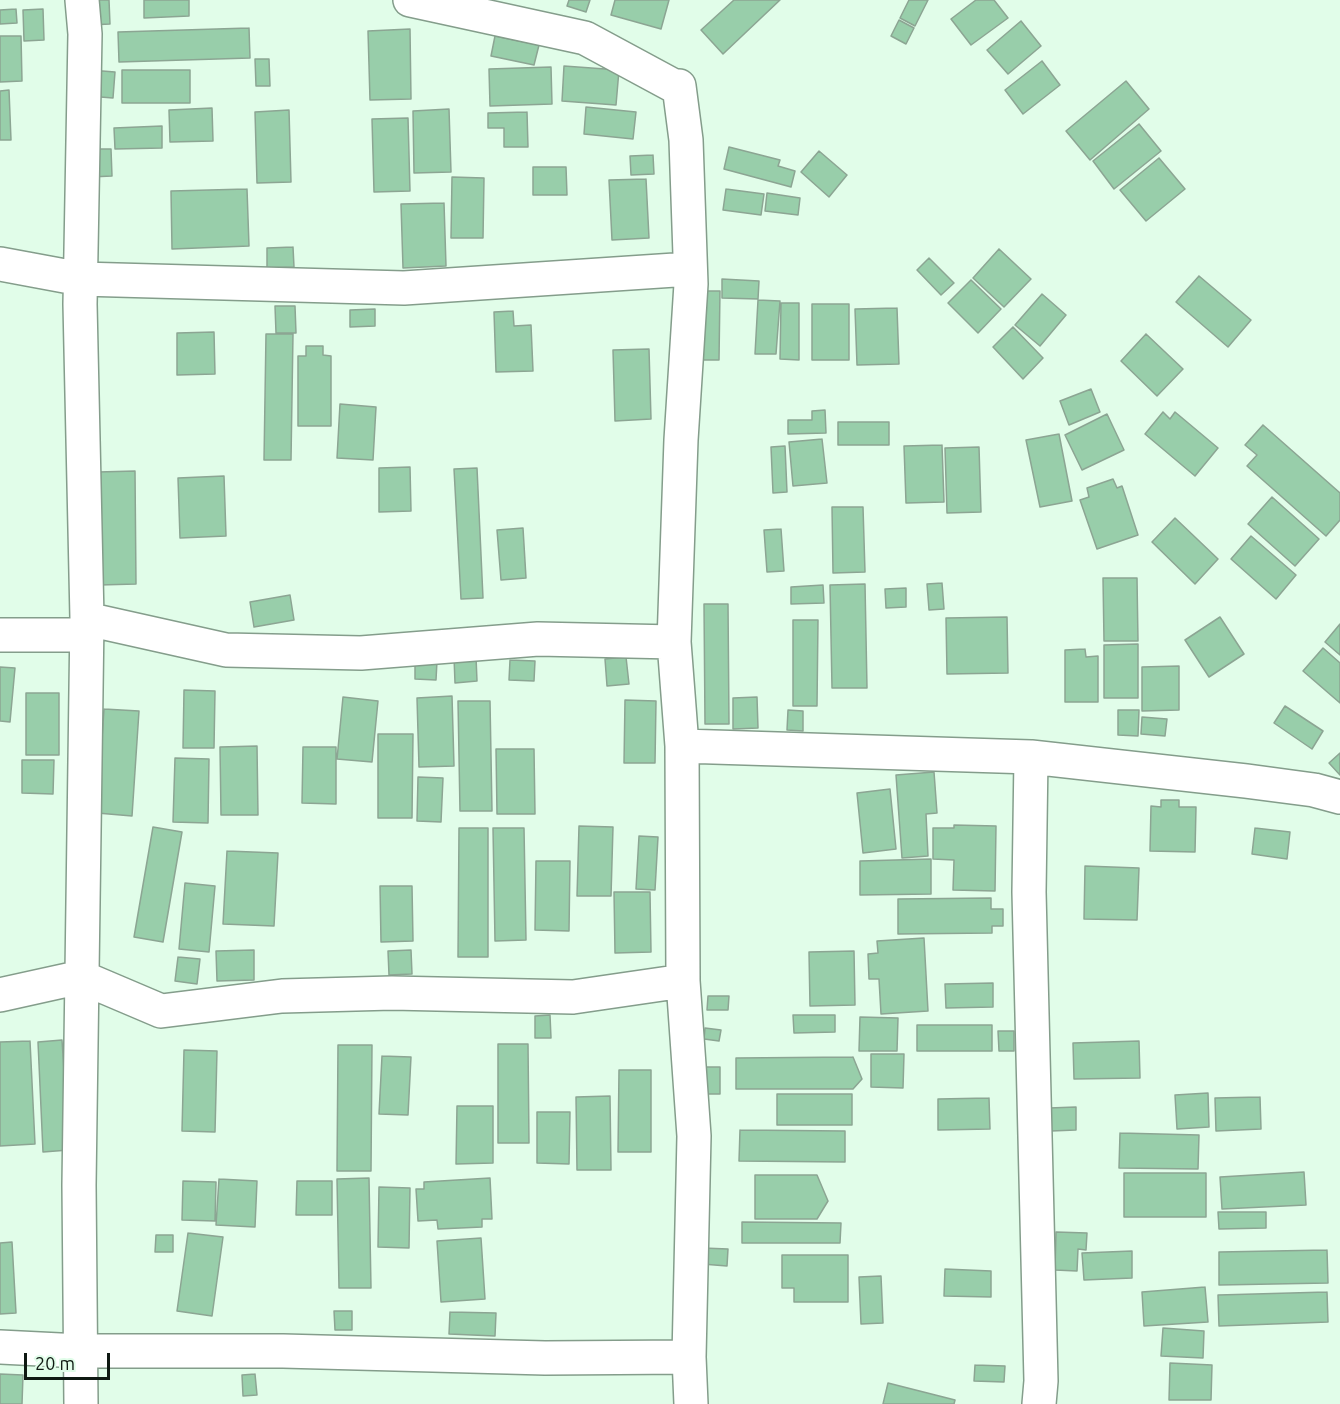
<!DOCTYPE html>
<style>
body{margin:0}
#map{position:relative;width:1340px;height:1404px;overflow:hidden;background:#e1fde9;font-family:Ubuntu,sans-serif}
canvas{display:block}
.scale{position:absolute;left:24px;top:1353px;width:86px;height:27px;box-sizing:border-box;border:3px solid #0f1912;border-top:0;padding-left:8px;font-size:18px;line-height:21px;white-space:nowrap;color:#0f1912;-webkit-text-stroke:4px #e1fde9;paint-order:stroke}
</style>
<div id="map">
<canvas width="1340" height="1404"></canvas>
<div class="scale">20 m</div>
</div>
<script>
const ctx = document.querySelector('canvas').getContext('2d');
ctx.lineJoin = 'round';
function paint(path, color) { ctx.fillStyle = color; ctx.fill(path, 'evenodd'); }
const toPath = rows => new Path2D(rows.map(r => 'M' + r).join(''));
function stroke(path, color, width, dash) { ctx.strokeStyle = color; ctx.lineWidth = width; ctx.lineCap = dash ? 'butt' : 'round'; ctx.setLineDash(dash || []); ctx.stroke(path); }
const building = toPath([
 [90,0,109,0,110,24,90,25,90,0],
 [144,0,189,0,189,16,144,18,144,0],
 [569,0,590,0,586,12,567,6,569,0],
 [615,0,669,0,661,29,611,15,615,0],
 [734,0,780,0,723,54,701,30,734,0],
 [909,0,928,0,915,26,900,18,909,0],
 [976,0,994,0,1008,18,971,45,951,19,976,0],
 [16,9,17,23,0,24,0,10,16,9],
 [43,9,44,40,24,41,23,10,43,9],
 [899,20,914,28,906,44,891,36,899,20],
 [1021,21,1041,46,1008,74,987,50,1021,21],
 [249,28,250,58,119,62,118,32,249,28],
 [410,29,411,99,370,100,368,31,410,29],
 [0,36,21,36,22,81,0,82,0,36],
 [495,36,539,45,534,65,491,56,495,36],
 [255,59,269,59,270,86,256,86,255,59],
 [1042,61,1060,85,1023,114,1005,90,1042,61],
 [564,66,619,70,616,105,562,101,564,66],
 [551,67,552,104,490,106,489,69,551,67],
 [90,70,115,72,113,98,88,96,90,70],
 [122,70,190,70,190,103,122,103,122,70],
 [1126,81,1149,109,1090,160,1066,131,1126,81],
 [9,90,11,140,0,140,0,91,9,90],
 [586,107,636,112,633,139,584,134,586,107],
 [212,108,213,141,170,142,169,110,212,108],
 [449,109,451,172,414,173,413,111,449,109],
 [289,110,291,182,257,183,255,112,289,110],
 [527,112,528,147,504,147,504,128,488,128,488,113,527,112],
 [408,118,410,191,374,192,372,119,408,118],
 [1139,124,1161,151,1114,189,1093,161,1139,124],
 [162,126,162,148,115,149,114,128,162,126],
 [729,147,780,160,778,166,795,171,791,187,724,169,729,147],
 [89,149,111,149,112,176,90,177,89,149],
 [819,151,847,175,829,197,801,172,819,151],
 [653,155,654,174,631,175,630,156,653,155],
 [1159,158,1185,189,1146,221,1120,190,1159,158],
 [533,167,566,167,567,195,533,195,533,167],
 [452,177,484,178,483,238,451,238,452,177],
 [646,179,649,238,612,240,609,180,646,179],
 [247,189,249,246,172,249,171,191,247,189],
 [726,189,764,194,761,215,723,210,726,189],
 [767,193,800,198,798,215,765,211,767,193],
 [444,203,446,266,403,268,401,204,444,203],
 [293,247,294,267,267,268,267,248,293,247],
 [999,249,1031,279,1004,307,973,278,999,249],
 [929,258,954,283,941,295,917,270,929,258],
 [1199,276,1251,320,1228,347,1176,302,1199,276],
 [722,279,759,281,758,299,722,298,722,279],
 [971,280,1001,309,978,333,948,303,971,280],
 [694,291,720,291,719,360,693,360,694,291],
 [1042,294,1066,315,1040,346,1015,325,1042,294],
 [758,300,780,301,776,354,755,354,758,300],
 [781,303,799,303,799,360,780,359,781,303],
 [812,304,849,304,849,360,812,360,812,304],
 [275,306,295,306,296,333,276,333,275,306],
 [897,308,899,364,857,365,855,309,897,308],
 [375,309,375,326,350,327,350,310,375,309],
 [513,311,514,326,531,325,533,371,496,372,494,312,513,311],
 [1013,327,1043,358,1023,379,993,347,1013,327],
 [214,332,215,374,177,375,177,333,214,332],
 [266,334,293,334,291,460,264,460,266,334],
 [1146,334,1183,369,1157,396,1121,361,1146,334],
 [306,346,323,346,323,355,331,356,331,426,298,426,298,356,306,356,306,346],
 [649,349,651,419,615,421,613,350,649,349],
 [1091,389,1100,412,1069,425,1060,401,1091,389],
 [340,404,376,407,373,460,337,458,340,404],
 [825,410,826,433,788,434,788,420,812,420,812,411,825,410],
 [1163,412,1170,419,1175,412,1218,448,1195,476,1145,434,1163,412],
 [1107,414,1124,450,1082,470,1065,435,1107,414],
 [838,422,889,422,889,445,838,445,838,422],
 [1263,425,1340,493,1340,520,1326,536,1247,466,1257,455,1245,445,1263,425],
 [1059,434,1072,501,1040,507,1026,440,1059,434],
 [822,439,827,483,793,486,789,442,822,439],
 [942,445,944,502,906,503,904,446,942,445],
 [785,446,787,492,773,493,771,447,785,446],
 [979,447,981,512,947,513,945,448,979,447],
 [410,467,411,511,379,512,379,468,410,467],
 [477,468,483,598,461,599,454,469,477,468],
 [135,471,136,584,99,585,98,472,135,471],
 [224,476,226,536,180,538,178,478,224,476],
 [1113,479,1117,488,1122,486,1138,535,1097,549,1080,500,1089,497,1087,488,1113,479],
 [1272,497,1319,539,1295,566,1248,524,1272,497],
 [832,507,863,507,865,572,833,573,832,507],
 [1175,518,1218,559,1195,584,1152,542,1175,518],
 [523,528,526,578,501,580,497,530,523,528],
 [781,529,784,571,767,572,764,530,781,529],
 [1251,536,1296,575,1276,599,1231,559,1251,536],
 [1103,578,1137,578,1138,641,1104,641,1103,578],
 [942,583,944,609,929,610,927,584,942,583],
 [865,584,867,688,832,688,830,585,865,584],
 [823,585,824,603,791,604,791,587,823,585],
 [906,588,906,607,886,608,885,589,906,588],
 [290,595,294,620,254,627,250,602,290,595],
 [704,604,728,604,729,724,705,724,704,604],
 [1007,617,1008,673,947,674,946,618,1007,617],
 [1220,617,1244,654,1209,677,1185,640,1220,617],
 [793,620,818,620,817,706,793,706,793,620],
 [1340,624,1340,655,1325,642,1340,624],
 [1138,644,1138,698,1104,698,1104,645,1138,644],
 [1323,648,1340,663,1340,703,1303,671,1323,648],
 [1085,649,1086,657,1098,656,1098,702,1065,702,1065,650,1085,649],
 [454,657,476,657,477,681,455,683,454,657],
 [626,657,629,684,607,686,605,659,626,657],
 [415,660,437,661,436,680,415,679,415,660],
 [510,660,535,661,534,681,509,680,510,660],
 [1179,666,1179,710,1142,711,1142,667,1179,666],
 [0,667,15,668,10,722,0,721,0,667],
 [184,690,215,691,214,748,183,748,184,690],
 [26,693,59,693,59,755,26,755,26,693],
 [452,696,454,766,419,767,417,698,452,696],
 [343,697,378,701,372,762,337,759,343,697],
 [757,697,758,728,733,729,733,698,757,697],
 [625,700,656,701,655,763,624,763,625,700],
 [458,701,490,701,492,811,460,811,458,701],
 [1285,706,1323,731,1312,749,1274,723,1285,706],
 [104,709,139,711,132,816,97,813,104,709],
 [788,710,803,711,803,731,787,730,788,710],
 [1118,710,1139,710,1138,736,1118,735,1118,710],
 [1142,717,1167,719,1165,736,1141,734,1142,717],
 [378,734,413,734,412,818,378,818,378,734],
 [257,746,258,815,221,815,220,747,257,746],
 [303,747,336,747,336,804,302,803,303,747],
 [496,749,534,749,535,814,497,814,496,749],
 [1340,753,1340,775,1329,763,1340,753],
 [175,758,209,759,208,823,173,822,175,758],
 [22,760,54,760,53,794,22,793,22,760],
 [934,772,937,813,926,814,928,856,902,858,896,775,934,772],
 [418,777,443,778,441,822,417,821,418,777],
 [890,789,896,849,863,853,857,793,890,789],
 [1161,800,1179,800,1179,807,1196,807,1195,852,1150,851,1151,806,1161,807,1161,800],
 [954,825,996,826,995,891,953,890,954,860,933,859,933,828,954,828,954,825],
 [579,826,613,827,611,896,577,896,579,826],
 [153,827,182,832,163,942,134,937,153,827],
 [459,828,488,828,488,957,458,957,459,828],
 [493,828,524,828,526,940,495,941,493,828],
 [1255,828,1290,832,1287,859,1252,854,1255,828],
 [639,836,658,837,655,890,636,889,639,836],
 [227,851,278,853,274,926,223,924,227,851],
 [931,859,931,894,860,895,860,861,931,859],
 [536,861,570,861,569,931,535,930,536,861],
 [1085,866,1139,868,1137,920,1084,919,1085,866],
 [185,883,215,886,209,952,179,949,185,883],
 [380,886,412,886,413,941,381,942,380,886],
 [614,892,650,892,651,952,615,953,614,892],
 [991,898,991,909,1003,909,1003,926,992,926,992,933,898,934,898,899,991,898],
 [924,938,928,1011,881,1014,879,979,869,979,868,954,878,953,877,941,924,938],
 [254,950,254,980,217,981,216,951,254,950],
 [411,950,412,974,389,975,388,951,411,950],
 [854,951,855,1005,810,1006,809,952,854,951],
 [178,957,200,959,197,984,175,981,178,957],
 [993,983,993,1007,946,1008,945,984,993,983],
 [708,996,729,996,728,1010,707,1010,708,996],
 [550,1015,551,1038,535,1038,535,1016,550,1015],
 [793,1015,835,1015,835,1032,794,1033,793,1015],
 [860,1017,898,1018,897,1051,859,1051,860,1017],
 [917,1025,992,1025,992,1051,917,1051,917,1025],
 [705,1028,721,1030,719,1041,704,1039,705,1028],
 [998,1031,1014,1031,1014,1051,999,1051,998,1031],
 [62,1040,69,1150,43,1152,38,1042,62,1040],
 [30,1041,35,1144,0,1146,0,1042,30,1041],
 [1139,1041,1140,1078,1074,1079,1073,1043,1139,1041],
 [498,1044,528,1044,529,1143,498,1143,498,1044],
 [338,1045,372,1045,371,1171,337,1171,338,1045],
 [184,1050,217,1051,215,1132,182,1131,184,1050],
 [871,1054,904,1054,903,1088,871,1087,871,1054],
 [382,1056,411,1057,408,1115,379,1114,382,1056],
 [853,1057,862,1079,853,1089,736,1089,736,1058,853,1057],
 [700,1067,720,1067,720,1094,700,1094,700,1067],
 [619,1070,651,1070,651,1152,618,1152,619,1070],
 [1208,1093,1209,1127,1177,1129,1175,1095,1208,1093],
 [777,1094,852,1094,852,1125,777,1125,777,1094],
 [610,1096,611,1170,577,1170,576,1097,610,1096],
 [1260,1097,1261,1129,1216,1131,1215,1098,1260,1097],
 [989,1098,990,1129,938,1130,938,1099,989,1098],
 [457,1106,493,1106,493,1163,456,1164,457,1106],
 [1076,1107,1076,1130,1051,1131,1049,1108,1076,1107],
 [537,1112,570,1112,569,1164,537,1163,537,1112],
 [740,1130,845,1131,845,1162,739,1161,740,1130],
 [1120,1133,1199,1135,1198,1169,1119,1168,1120,1133],
 [1304,1172,1306,1205,1222,1209,1220,1177,1304,1172],
 [1124,1173,1206,1173,1206,1217,1124,1217,1124,1173],
 [755,1175,817,1175,828,1201,817,1219,755,1219,755,1175],
 [369,1178,371,1288,339,1288,337,1179,369,1178],
 [490,1178,492,1219,482,1219,482,1227,438,1229,437,1220,418,1221,416,1189,424,1189,424,1182,490,1178],
 [219,1179,257,1181,255,1227,216,1225,219,1179],
 [183,1181,216,1182,215,1221,182,1220,183,1181],
 [297,1181,332,1181,332,1215,296,1215,297,1181],
 [379,1187,410,1188,409,1248,378,1247,379,1187],
 [1218,1212,1266,1212,1266,1228,1219,1229,1218,1212],
 [742,1222,841,1223,840,1243,742,1243,742,1222],
 [1056,1232,1087,1233,1086,1250,1078,1249,1077,1271,1055,1270,1056,1232],
 [188,1233,223,1237,212,1316,177,1311,188,1233],
 [156,1235,173,1235,173,1252,155,1252,156,1235],
 [481,1238,485,1299,441,1302,437,1241,481,1238],
 [12,1242,16,1313,0,1314,0,1243,12,1242],
 [703,1248,728,1249,727,1266,702,1264,703,1248],
 [1327,1250,1328,1283,1219,1285,1219,1252,1327,1250],
 [1132,1251,1132,1278,1084,1280,1082,1253,1132,1251],
 [782,1255,848,1255,848,1302,794,1302,794,1288,782,1288,782,1255],
 [945,1269,991,1271,991,1297,944,1296,945,1269],
 [881,1276,883,1323,861,1324,859,1277,881,1276],
 [1205,1287,1208,1322,1144,1326,1142,1292,1205,1287],
 [1327,1292,1328,1322,1219,1326,1218,1295,1327,1292],
 [334,1311,352,1311,352,1330,335,1330,334,1311],
 [450,1312,496,1313,495,1336,449,1334,450,1312],
 [1163,1328,1204,1331,1203,1358,1161,1356,1163,1328],
 [1170,1363,1212,1365,1211,1400,1169,1400,1170,1363],
 [975,1365,1005,1366,1004,1382,974,1381,975,1365],
 [0,1374,23,1375,22,1404,0,1404,0,1374],
 [255,1374,257,1395,243,1396,242,1375,255,1374],
 [888,1383,955,1400,954,1404,883,1404,888,1383]
]);
const minor = toPath([
 [410,0,585,38,674,86,679,86,686,140,691,284,681,440,674,642,682,746,683,981,694,1136,689,1357,691,1404],
 [0,264,81,279,404,288,690,269],
 [87,619,226,650,361,653,538,639,674,642],
 [0,635,87,635],
 [682,746,1031,757,1246,781,1314,790,1340,797],
 [1031,757,1029,892,1041,1381,1039,1404],
 [0,995,81,977,161,1011,282,996,392,993,573,997,683,981],
 [0,1347,80,1351,283,1351,545,1358,689,1357],
 [81,1404,79,1185,87,619,80,304,85,34,82,0]
]);
paint(building, '#98ceaa');
stroke(building, '#8ca593', 1.5);
stroke(minor, '#849d8b', 36);
stroke(minor, '#fff', 33);
</script>
